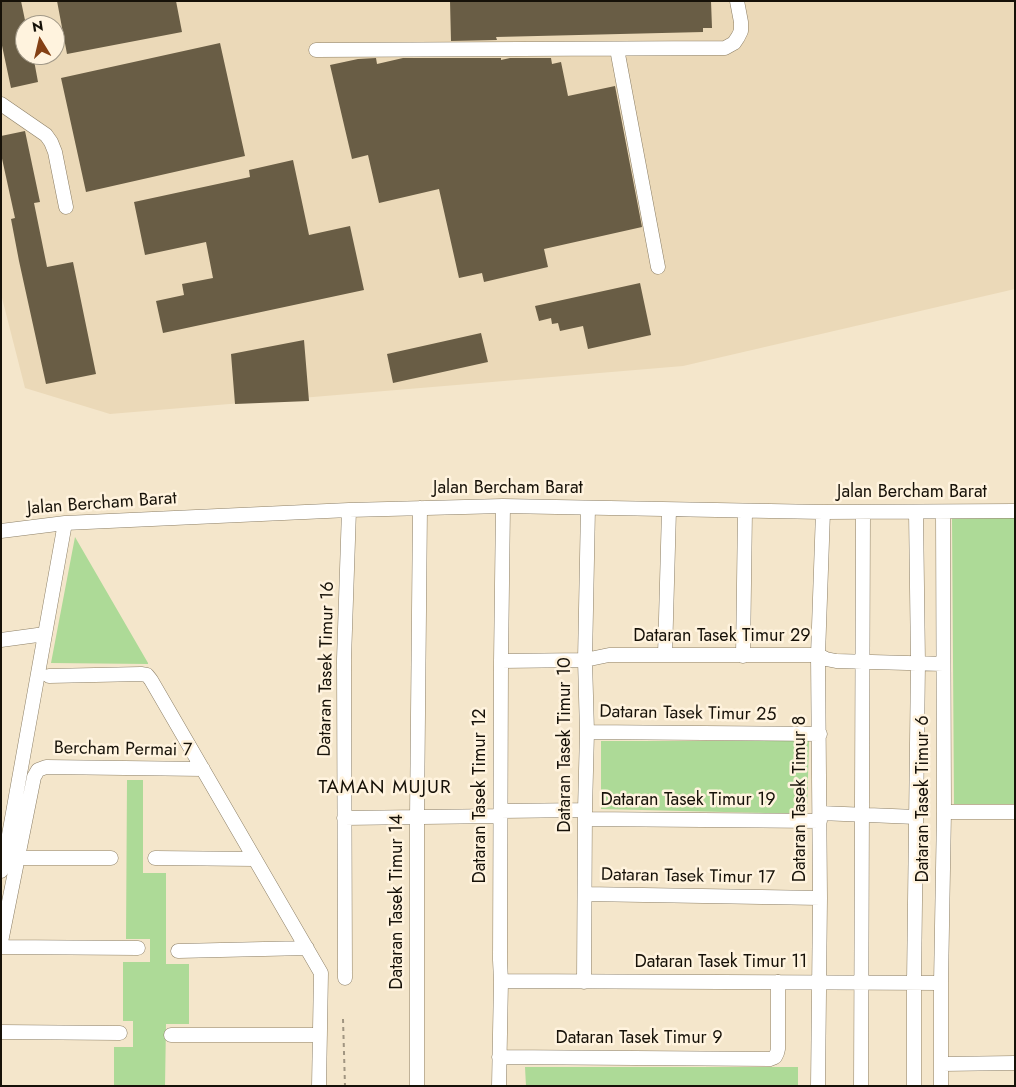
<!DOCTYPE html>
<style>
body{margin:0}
#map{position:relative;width:1016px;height:1087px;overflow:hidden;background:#f4e6cb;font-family:Jost,sans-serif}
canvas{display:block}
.frame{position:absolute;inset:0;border:2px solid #161108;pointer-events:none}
.north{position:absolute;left:15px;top:15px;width:50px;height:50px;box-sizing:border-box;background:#fff3de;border:1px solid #a29988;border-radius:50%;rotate:351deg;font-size:14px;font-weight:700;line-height:20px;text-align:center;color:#161108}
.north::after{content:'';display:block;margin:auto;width:18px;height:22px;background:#844014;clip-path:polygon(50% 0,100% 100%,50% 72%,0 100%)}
</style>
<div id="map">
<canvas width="1016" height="1087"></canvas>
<div class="frame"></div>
<div class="north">N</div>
</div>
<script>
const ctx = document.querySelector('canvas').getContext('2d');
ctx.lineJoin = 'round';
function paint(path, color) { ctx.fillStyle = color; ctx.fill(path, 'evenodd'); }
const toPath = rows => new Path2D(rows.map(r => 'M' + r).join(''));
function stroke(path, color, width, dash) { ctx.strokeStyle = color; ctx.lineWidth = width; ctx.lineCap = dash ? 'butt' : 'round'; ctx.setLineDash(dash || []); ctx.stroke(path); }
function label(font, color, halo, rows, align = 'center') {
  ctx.font = font + ' Jost,sans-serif'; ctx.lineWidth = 5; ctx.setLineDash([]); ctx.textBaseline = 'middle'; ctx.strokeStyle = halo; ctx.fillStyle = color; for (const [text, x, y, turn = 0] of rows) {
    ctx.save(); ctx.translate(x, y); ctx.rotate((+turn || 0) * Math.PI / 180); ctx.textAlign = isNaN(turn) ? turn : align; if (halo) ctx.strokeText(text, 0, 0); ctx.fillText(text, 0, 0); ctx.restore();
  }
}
const built = toPath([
 [1,1,1015,1,1015,289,683,366,110,414,25,388,1,294],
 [25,25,55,25,55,55,25,55]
]);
const green = toPath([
 [1015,517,1015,804,954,804,952,518],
 [75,537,148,663,148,664,51,663],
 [601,741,809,741,807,814,601,809],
 [127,780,143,780,143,873,166,873,166,964,189,964,189,1024,166,1024,165,1086,114,1086,114,1047,133,1047,133,1021,123,1021,123,962,150,962,150,939,126,939],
 [525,1067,798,1067,798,1086,526,1086]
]);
const building = toPath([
 [1,1,21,1,26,25,25,25,25,55,33,55,38,82,11,88,1,41],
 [57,1,176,1,182,32,67,54],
 [450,1,711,1,712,28,703,28,703,32,496,37,497,40,451,41],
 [220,43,245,156,86,192,61,78],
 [376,58,377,64,403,58,501,58,501,60,510,58,551,58,552,64,561,62,568,96,615,86,642,227,544,249,548,267,484,282,482,273,459,278,439,189,379,203,368,155,352,159,330,65,358,59],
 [25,131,40,202,34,203,47,267,73,262,96,374,46,384,19,261,11,219,15,218,1,154,1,136],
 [293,160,309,235,350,226,364,290,163,333,156,301,184,295,182,284,213,278,206,242,145,255,134,202,250,177,249,170],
 [640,283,651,335,588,349,583,326,560,331,558,323,552,324,551,318,539,321,535,306],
 [481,333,488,362,393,383,387,354],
 [304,340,309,401,235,404,231,354]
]);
const path = toPath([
 [343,1019,345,1086]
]);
const minor = toPath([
 [617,49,658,267],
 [316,50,725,48,734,43,738,37,741,31,741,22,737,1],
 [1,104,46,135,51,142,55,152,66,207],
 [1,531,65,523,349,510,503,506,823,512,1015,511],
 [1,640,45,634],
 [665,655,669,510],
 [743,656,745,511],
 [501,661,585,660,609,655,818,655,826,659,836,661,943,664],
 [49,676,141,674,147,675,151,680,321,973,319,1086],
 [587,732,820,734],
 [500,811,585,810],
 [944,812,1015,812],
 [820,813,916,817],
 [344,818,500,816],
 [585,819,820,821],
 [18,858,111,858],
 [155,858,255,859],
 [1,871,7,846,65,523],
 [585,894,820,898],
 [1,942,34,777,38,770,46,767,203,769],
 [1,947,138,948],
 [178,951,307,948],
 [345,978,344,659,349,510],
 [501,981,941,983],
 [584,982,585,810,587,732,585,660,588,508],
 [1,1032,120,1033],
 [171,1035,320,1035],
 [499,1057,770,1059,775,1057,777,1053,778,1049,778,982],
 [942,1064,1015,1063],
 [417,1086,417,817,420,508],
 [499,1086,501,981,500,960,501,661,503,506],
 [818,1086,820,898,818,655,823,512],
 [861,1086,863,512],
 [914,1086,914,982,918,663,916,512],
 [941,1086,941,983,944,812,943,512]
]);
const streetNames = [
 ["Jalan Bercham Barat",508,489],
 ["Jalan Bercham Barat",912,493],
 ["Jalan Bercham Barat",102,504,-4],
 ["Dataran Tasek Timur 29",722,637],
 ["Dataran Tasek Timur 16",327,669,-89],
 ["Dataran Tasek Timur 25",688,714,1],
 ["Dataran Tasek Timur 10",566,745,-90],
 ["Bercham Permai 7",123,750,1],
 ["Dataran Tasek Timur 12",481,796,-90],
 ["Dataran Tasek Timur 8",801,799,-90],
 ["Dataran Tasek Timur 6",924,799,-90],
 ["Dataran Tasek Timur 19",688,801],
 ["Dataran Tasek Timur 17",688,877,1],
 ["Dataran Tasek Timur 14",398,902,-90],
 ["Dataran Tasek Timur 11",721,963],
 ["Dataran Tasek Timur 9",639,1039]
];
const neighbourhoodNames = [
 ["TAMAN MUJUR",385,788]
];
paint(built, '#ebd9b8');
paint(green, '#adda97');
paint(building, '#695d45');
stroke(minor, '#8c7f66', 15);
stroke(path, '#a09581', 2, [4, 4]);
stroke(minor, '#fff', 14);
label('18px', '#161108', '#fff3de', streetNames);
ctx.letterSpacing = '1px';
label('19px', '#161108', '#fff3de', neighbourhoodNames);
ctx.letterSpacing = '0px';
</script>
